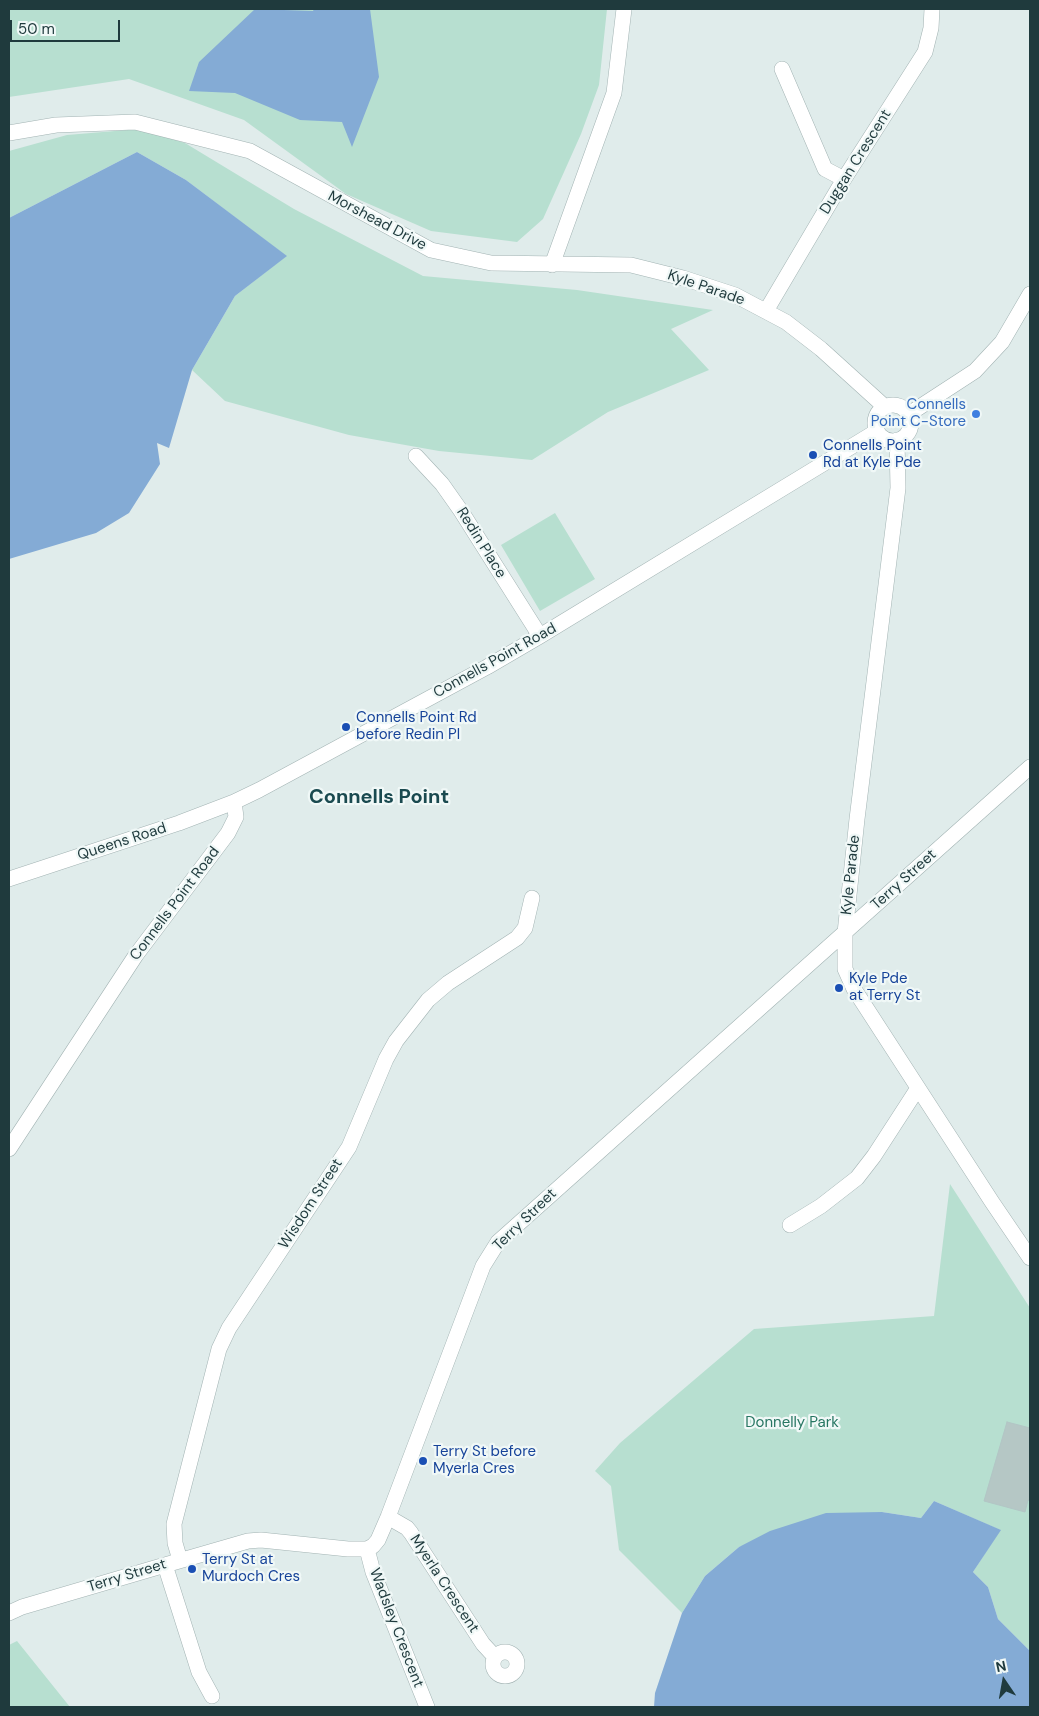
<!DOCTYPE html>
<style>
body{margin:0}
#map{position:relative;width:1039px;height:1716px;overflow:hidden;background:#e0eceb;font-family:"DM Sans",sans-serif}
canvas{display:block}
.frame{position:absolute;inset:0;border:10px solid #1f3a3d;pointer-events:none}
.north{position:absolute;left:979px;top:1656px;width:50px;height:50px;-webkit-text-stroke:4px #f0f8f7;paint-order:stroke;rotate:348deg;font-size:14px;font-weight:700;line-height:20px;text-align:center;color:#1f3a3d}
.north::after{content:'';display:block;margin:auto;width:18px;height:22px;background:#1f3a3d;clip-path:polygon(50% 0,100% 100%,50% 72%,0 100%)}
.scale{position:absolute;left:10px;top:20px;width:110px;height:22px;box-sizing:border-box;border:2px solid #1f3a3d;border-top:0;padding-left:6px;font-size:15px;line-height:18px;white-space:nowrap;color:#1f3a3d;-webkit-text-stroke:4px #f0f8f7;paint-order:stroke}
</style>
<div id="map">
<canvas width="1039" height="1716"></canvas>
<div class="frame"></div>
<div class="north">N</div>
<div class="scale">50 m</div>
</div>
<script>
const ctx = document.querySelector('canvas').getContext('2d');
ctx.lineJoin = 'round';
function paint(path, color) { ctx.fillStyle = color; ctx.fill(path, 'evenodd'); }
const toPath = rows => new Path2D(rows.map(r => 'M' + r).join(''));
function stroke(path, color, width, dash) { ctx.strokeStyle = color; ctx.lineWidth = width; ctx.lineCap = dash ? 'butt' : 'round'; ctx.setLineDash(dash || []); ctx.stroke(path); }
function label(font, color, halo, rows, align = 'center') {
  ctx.font = font + ' "DM Sans",sans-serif'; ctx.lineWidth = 4.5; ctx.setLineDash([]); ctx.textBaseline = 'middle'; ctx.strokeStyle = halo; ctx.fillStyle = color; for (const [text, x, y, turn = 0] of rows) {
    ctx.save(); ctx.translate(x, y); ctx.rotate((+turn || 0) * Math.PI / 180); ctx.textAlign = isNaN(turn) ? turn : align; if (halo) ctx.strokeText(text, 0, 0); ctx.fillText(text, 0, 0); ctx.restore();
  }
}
const green = toPath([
 [9,9,607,9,599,85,581,134,543,219,517,242,431,231,346,194,244,120,129,79,9,97],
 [139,129,185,143,294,209,423,276,577,290,713,310,671,329,709,370,608,412,532,460,439,451,349,435,225,401,192,370,235,296,286,256,186,180,137,152,9,218,9,151,67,135],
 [555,513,595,579,540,611,501,545],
 [950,1184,1030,1308,1030,1651,998,1619,988,1587,973,1572,1000,1530,934,1501,921,1518,882,1512,739,1547,705,1576,682,1613,619,1550,611,1486,595,1471,620,1443,754,1329,934,1316],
 [17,1641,70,1707,9,1707,9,1645]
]);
const water = toPath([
 [255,9,313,11,314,9,370,9,379,77,352,147,342,122,300,120,235,93,189,91,199,62],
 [137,152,186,180,287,256,235,296,192,370,169,448,157,443,160,464,129,513,96,533,9,559,9,218],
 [934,1501,1001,1530,973,1572,988,1587,998,1619,1030,1651,1030,1707,654,1707,655,1693,682,1613,705,1576,739,1547,770,1531,826,1513,882,1512,921,1518]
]);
const building = toPath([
 [1007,1422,1030,1428,1030,1501,1028,1500,1025,1512,984,1501,1007,1422]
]);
const minor = toPath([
 [782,69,825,169,844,179],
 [9,133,56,125,135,122,250,151,431,250,491,263,631,265,683,278,735,295,786,322,821,349,885,407],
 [552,265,614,93,624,9],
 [766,311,844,179,925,52,931,28,932,9],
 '875 423a18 18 0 1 1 36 0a18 18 0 1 1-36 0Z',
 [909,414,975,371,1002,342,1030,294],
 [897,440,898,488,857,819,845,933,845,969,854,989,992,1202,1030,1258],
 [416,456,442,484,461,511,540,636],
 [9,879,179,823,234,802,259,790,487,667,540,636,877,431],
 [9,1149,136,955,228,833,236,817,234,802],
 [790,1225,821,1206,857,1178,874,1156,918,1088],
 [388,1517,407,1528,411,1533,483,1644,495,1657],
 [367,1549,373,1572,427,1707],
 [180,1560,175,1543,174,1524,219,1349,229,1328,349,1147,386,1059,396,1041,428,1000,448,983,517,938,525,928,532,898],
 [165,1565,199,1672,212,1696],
 [9,1613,22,1607,165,1565,248,1541,261,1540,348,1549,367,1549,373,1546,378,1540,388,1517,483,1266,498,1242,1030,767],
 '493 1664a12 12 0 1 1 24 0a12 12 0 1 1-24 0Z'
]);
const markers = [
 [976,414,5,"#3f7fe0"],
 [813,455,5,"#1a4fb4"],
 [346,727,5,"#1a4fb4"],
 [839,988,5,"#1a4fb4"],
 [423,1461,5,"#1a4fb4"],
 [192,1569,5,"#1a4fb4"]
];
const streetNames = [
 ["Duggan Crescent",856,162,-58],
 ["Morshead Drive",377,221,28],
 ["Kyle Parade",706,288,19],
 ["Redin Place",481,543,58],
 ["Connells Point Road",495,661,-29],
 ["Queens Road",122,842,-18],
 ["Kyle Parade",851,875,-84],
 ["Terry Street",904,880,-42],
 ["Connells Point Road",175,904,-53],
 ["Wisdom Street",311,1204,-57],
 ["Terry Street",525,1220,-44],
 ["Terry Street",127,1576,-17],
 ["Myerla Crescent",444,1584,57],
 ["Wadsley Crescent",396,1628,69]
];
const shopNames = [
 ["Connells",966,405],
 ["Point C-Store",966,422]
];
const transitNames = [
 ["Connells Point",823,446],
 ["Rd at Kyle Pde",823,463],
 ["Connells Point Rd",356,718],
 ["before Redin Pl",356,735],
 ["Kyle Pde",849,979],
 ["at Terry St",849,996],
 ["Terry St before",433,1452],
 ["Myerla Cres",433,1469],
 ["Terry St at",202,1560],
 ["Murdoch Cres",202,1577]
];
const parkNames = [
 ["Donnelly Park",792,1423]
];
const districtNames = [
 ["Connells Point",379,798]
];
paint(green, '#b7dfd0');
paint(water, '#84abd5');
paint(building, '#b5c7c5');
stroke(building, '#b2c6c5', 1);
stroke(minor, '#a2b3b3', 16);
stroke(minor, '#fff', 15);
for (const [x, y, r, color] of markers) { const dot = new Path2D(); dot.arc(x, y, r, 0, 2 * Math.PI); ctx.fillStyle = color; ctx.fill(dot); stroke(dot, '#f0f8f7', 2); }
label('15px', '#1f3a3d', '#f0f8f7', streetNames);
label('15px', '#366cbe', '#f0f8f7', shopNames, 'right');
label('15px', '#164399', '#f0f8f7', transitNames, 'left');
label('15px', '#277662', '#f0f8f7', parkNames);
label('bold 20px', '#1a4a50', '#f0f8f7', districtNames);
</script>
